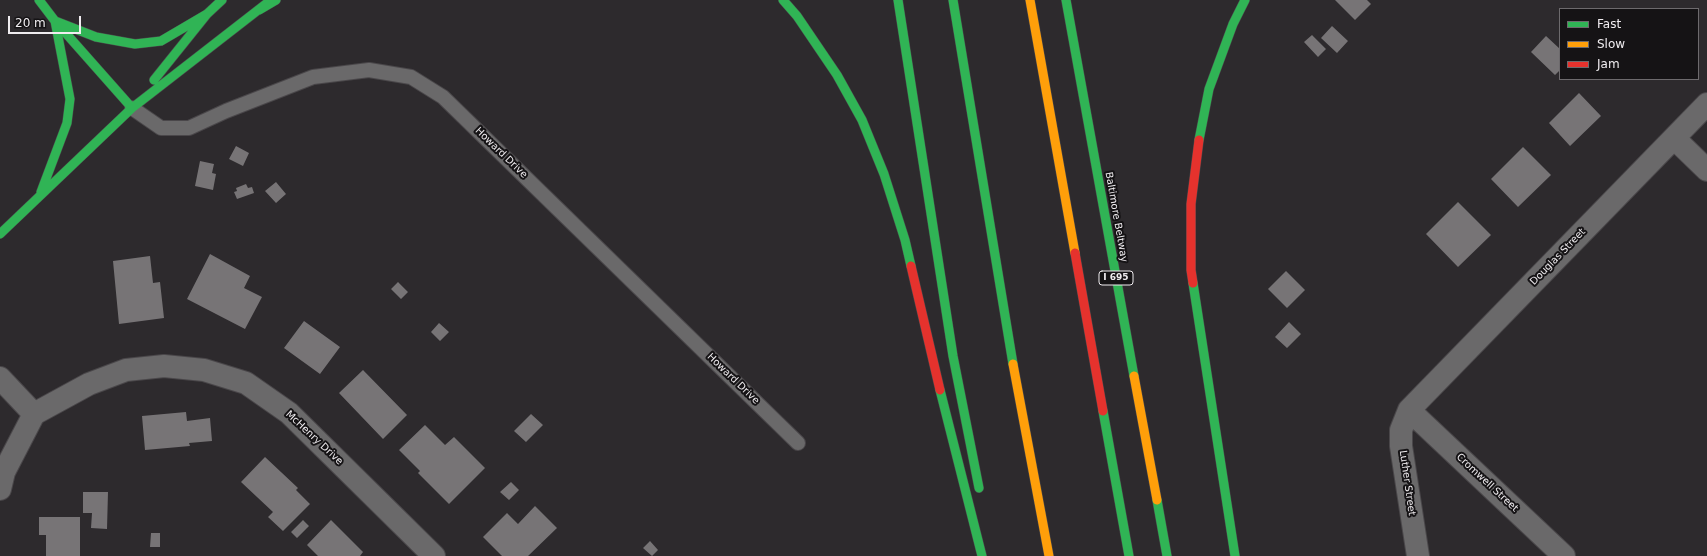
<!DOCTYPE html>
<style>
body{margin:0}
#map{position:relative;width:1707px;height:556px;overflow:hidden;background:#2d2a2d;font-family:"DejaVu Sans",sans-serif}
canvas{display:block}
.legend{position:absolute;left:1559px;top:8px;width:140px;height:72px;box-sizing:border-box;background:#151315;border:1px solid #6d6a6d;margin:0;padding:5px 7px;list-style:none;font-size:12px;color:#f0edf0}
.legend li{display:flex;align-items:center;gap:8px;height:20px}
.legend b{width:20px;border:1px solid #6d6a6d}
.scale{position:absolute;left:8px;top:16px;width:73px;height:18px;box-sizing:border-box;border:2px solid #f0edf0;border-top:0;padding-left:5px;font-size:12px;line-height:14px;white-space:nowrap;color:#f0edf0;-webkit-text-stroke:3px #151315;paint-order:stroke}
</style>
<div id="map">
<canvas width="1707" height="556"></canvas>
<ul class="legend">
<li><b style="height:5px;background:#30b455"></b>Fast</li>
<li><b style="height:5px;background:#ff9f0a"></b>Slow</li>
<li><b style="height:5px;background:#e5322d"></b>Jam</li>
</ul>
<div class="scale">20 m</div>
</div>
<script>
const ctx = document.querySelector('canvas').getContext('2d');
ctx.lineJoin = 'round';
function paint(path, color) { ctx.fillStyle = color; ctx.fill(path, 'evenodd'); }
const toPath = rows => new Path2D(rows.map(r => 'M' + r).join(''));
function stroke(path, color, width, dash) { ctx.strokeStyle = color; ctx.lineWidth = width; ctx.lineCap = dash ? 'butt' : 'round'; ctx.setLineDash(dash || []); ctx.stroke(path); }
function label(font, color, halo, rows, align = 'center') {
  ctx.font = font + ' "DejaVu Sans",sans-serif'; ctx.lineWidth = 4; ctx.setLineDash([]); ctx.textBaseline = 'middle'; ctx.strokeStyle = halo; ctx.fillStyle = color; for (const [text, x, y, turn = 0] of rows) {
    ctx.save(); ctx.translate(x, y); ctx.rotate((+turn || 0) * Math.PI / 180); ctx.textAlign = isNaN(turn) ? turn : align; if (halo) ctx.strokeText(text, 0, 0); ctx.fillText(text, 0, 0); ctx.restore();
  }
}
const building = toPath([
 [1335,0,1367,0,1371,4,1355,20],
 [1332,26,1348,41,1337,53,1321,38],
 [1312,35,1326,49,1318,57,1304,42],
 [1546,36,1560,49,1560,70,1555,75,1531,52],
 [1579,93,1601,116,1570,146,1549,123],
 [236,146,249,153,243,166,229,159],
 [1523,147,1551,175,1518,207,1491,179],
 [200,161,214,164,212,173,216,174,213,190,195,186],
 [276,182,286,194,276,203,265,191],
 [246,184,248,188,252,187,254,193,237,199,234,192,237,191,236,188],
 [1458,202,1491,235,1458,267,1426,234],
 [210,254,250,276,244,288,262,297,245,329,187,299],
 [150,256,153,283,160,282,164,318,119,324,113,261],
 [1286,271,1305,290,1287,308,1268,289],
 [398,282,408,292,401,299,391,289],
 [304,321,340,347,320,374,284,348],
 [1289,322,1301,334,1287,348,1275,337],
 [439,323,449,332,440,341,431,332],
 [363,370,407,415,383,439,339,393],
 [186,412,187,421,210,418,212,441,189,443,190,446,145,450,142,416],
 [531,414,543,425,526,442,514,431],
 [425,425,445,445,454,437,485,468,449,504,418,473,420,471,399,450],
 [265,457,298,488,296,490,310,504,283,531,268,517,273,512,241,482],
 [511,482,519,490,509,500,500,492],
 [83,492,108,492,107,529,91,528,92,513,83,513],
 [535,506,557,528,528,556,502,556,483,537,507,513,518,524],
 [39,517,80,517,80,556,46,556,46,535,39,535],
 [303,520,309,526,297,538,291,532],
 [331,520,363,552,360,556,318,556,307,545],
 [151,533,160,533,160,547,150,547],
 [650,541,658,550,652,556,643,548]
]);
const lane = toPath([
 [132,108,161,128,189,128,226,111,313,77,369,70,411,77,443,97,798,443]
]);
const street = toPath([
 [1674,138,1707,170],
 [0,378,34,414,4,472,0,489],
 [1409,410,1564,556],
 [34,414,89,384,126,370,164,366,204,370,246,383,289,413,434,556],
 [1418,556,1401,446,1401,430,1409,410,1707,104]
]);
const fast = toPath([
 [39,0,55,21,132,108],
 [783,0,797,16,837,75,862,120,884,174,905,240,911,266],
 [898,0,953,356,979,488],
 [953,0,1013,364],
 [1066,0,1134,376],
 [259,10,276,0],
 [55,21,96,37,135,44,161,41,207,14],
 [154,80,207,14,222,0],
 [1199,140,1209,89,1233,24,1245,0],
 [41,192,67,123,70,99,55,21],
 [0,234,132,108,271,0],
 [1193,283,1235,556],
 [940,390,982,556],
 [1103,411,1129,556],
 [1157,500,1167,556]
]);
const slow = toPath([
 [1030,0,1075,253],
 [1013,364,1049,556],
 [1134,376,1157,500]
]);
const jam = toPath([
 [1075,253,1103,411],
 [911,266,940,390],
 [1193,283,1191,270,1191,204,1199,140]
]);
const shields = [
 [1116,278,34]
];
const shieldNames = [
 ["I 695",1116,278]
];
const streetNames = [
 ["Howard Drive",501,153,44],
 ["Baltimore Beltway",1116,217,80],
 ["Douglas Street",1558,257,-46],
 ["Howard Drive",733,379,44],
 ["McHenry Drive",314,438,43],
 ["Luther Street",1407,483,82],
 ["Cromwell Street",1487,483,43]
];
paint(building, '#777476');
stroke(lane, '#4a474a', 16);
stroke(street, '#4a474a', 24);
stroke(fast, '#4a474a', 10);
stroke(slow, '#4a474a', 10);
stroke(jam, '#4a474a', 10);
stroke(lane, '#6a696a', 14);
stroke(street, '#6a696a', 22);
stroke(fast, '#30b455', 9);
stroke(slow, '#ff9f0a', 9);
stroke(jam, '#e5322d', 9);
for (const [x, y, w] of shields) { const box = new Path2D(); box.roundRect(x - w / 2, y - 7, w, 14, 3); ctx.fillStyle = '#151315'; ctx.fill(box); stroke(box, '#f0edf0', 1); }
label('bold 9px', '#f0edf0', null, shieldNames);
label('10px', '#f0edf0', '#151315', streetNames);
</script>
